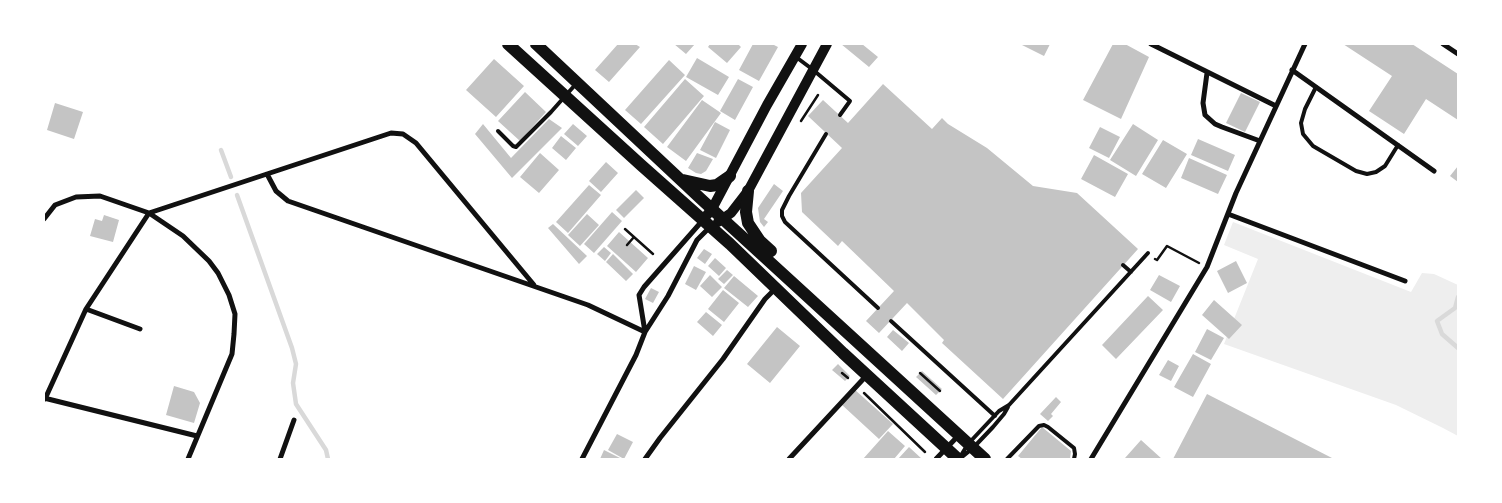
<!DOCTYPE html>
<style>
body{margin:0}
#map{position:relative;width:1502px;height:503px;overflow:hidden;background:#fff;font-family:Manrope,sans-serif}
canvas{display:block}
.frame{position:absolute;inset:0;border:45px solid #fff;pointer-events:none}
</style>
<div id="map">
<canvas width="1502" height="503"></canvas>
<div class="frame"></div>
</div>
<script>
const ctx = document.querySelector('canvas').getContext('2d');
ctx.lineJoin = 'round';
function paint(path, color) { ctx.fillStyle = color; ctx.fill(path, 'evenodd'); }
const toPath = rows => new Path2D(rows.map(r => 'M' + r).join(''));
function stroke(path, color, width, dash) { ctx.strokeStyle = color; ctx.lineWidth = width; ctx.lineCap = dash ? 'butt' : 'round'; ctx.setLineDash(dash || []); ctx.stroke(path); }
const green = toPath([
 [1233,222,1411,292,1422,273,1434,274,1458,285,1458,436,1443,428,1396,405,1224,344,1258,259,1224,245]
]);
const stream = toPath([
 [221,150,231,177],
 [237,195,292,348,296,364,293,383,296,404,326,450,328,459],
 [1458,297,1455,308,1437,321,1442,334,1458,348]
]);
const building = toPath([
 [618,44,635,44,640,47,609,82,595,70],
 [674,44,695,44,686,54],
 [710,44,738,44,741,47,727,63,708,47],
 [753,44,772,44,778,47,759,81,739,70],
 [841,44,862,44,878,57,869,67],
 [1020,44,1050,44,1044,56],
 [1113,44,1125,44,1149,57,1121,119,1083,100],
 [1343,44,1412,44,1458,74,1458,120,1426,99,1404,134,1369,111,1392,76],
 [697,58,729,77,718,95,686,77],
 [494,59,524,86,496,117,466,90],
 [669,60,685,75,641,124,625,110],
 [685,79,704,96,663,144,644,127],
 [738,79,753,87,735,120,720,111],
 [883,84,932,129,942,118,948,124,987,148,1033,186,1077,193,1138,249,1003,399,942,343,944,340,907,303,879,333,866,321,894,291,842,241,838,246,802,212,801,193,842,148,808,116,823,100,848,123],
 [525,92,546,112,520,141,498,121],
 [1241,93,1260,102,1245,132,1226,123],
 [702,100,721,113,686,161,667,147],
 [55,103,83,112,74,139,47,130],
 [549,119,562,128,512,178,475,134,483,124,511,158],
 [715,122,730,130,716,158,700,150],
 [573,124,587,136,578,146,564,134],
 [1133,124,1158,140,1136,176,1110,160],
 [1100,127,1120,137,1109,158,1089,148],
 [561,136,576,148,566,160,552,148],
 [1198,139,1235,155,1228,171,1191,155],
 [1163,140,1187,154,1166,188,1142,174],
 [540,153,559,170,539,193,520,177],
 [697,153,713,159,706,171,701,174,696,173,688,168],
 [1094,155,1128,174,1115,197,1081,179],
 [1189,158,1227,175,1218,194,1181,178],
 [606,162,618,173,601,192,589,181],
 [1458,166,1458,182,1450,176],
 [774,184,783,191,764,219,768,222,764,227,760,222,758,208],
 [589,185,601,195,568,233,556,222],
 [636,190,644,198,624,218,616,210],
 [612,212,622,221,594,253,584,244],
 [587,214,599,225,580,246,568,235],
 [104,215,119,220,113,242,90,236,95,219,102,221],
 [553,224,587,256,579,264,548,228],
 [619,232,648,258,636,272,607,246],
 [604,247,611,253,605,261,597,254],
 [704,249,712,254,705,264,697,258],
 [613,254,633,274,626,281,606,262],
 [715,258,726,268,719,276,708,266],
 [1236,261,1247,283,1228,293,1217,271],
 [694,266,706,272,696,290,685,284],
 [727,270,733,275,724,284,718,279],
 [710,275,722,287,712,297,700,286],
 [1159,275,1180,286,1171,302,1150,290],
 [734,276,758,296,748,307,724,288],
 [651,288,659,292,653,303,645,299],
 [723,290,739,303,724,322,708,309],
 [1148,296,1163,310,1116,359,1102,345],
 [1214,300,1242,325,1229,339,1202,315],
 [706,312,722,325,713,336,697,322],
 [777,327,800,346,770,383,747,364],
 [1207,329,1224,338,1211,360,1195,352],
 [893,330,909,343,902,351,887,337],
 [1193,354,1211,364,1193,397,1174,387],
 [1168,360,1179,366,1171,381,1159,375],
 [838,364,850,376,845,381,832,370],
 [922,371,942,389,936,395,916,377],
 [174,386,194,392,200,403,194,423,166,415],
 [854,389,893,424,879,439,841,404],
 [1207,394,1332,458,1332,459,1173,459],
 [1056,397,1061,402,1051,414,1053,416,1048,421,1040,414],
 [1042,427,1071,451,1070,459,1022,459,1018,456],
 [888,431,905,446,894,459,863,459],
 [617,434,633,442,624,459,608,450],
 [1141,440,1162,459,1127,459,1125,458],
 [909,447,922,459,898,459],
 [604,450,622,459,600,459]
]);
const path = toPath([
 [801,121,818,95],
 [625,229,653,254],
 [627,245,634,237],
 [1155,259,1157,260,1167,246,1199,263],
 [842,373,848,378],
 [920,373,940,391],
 [864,393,925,452]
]);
const service = toPath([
 [796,57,812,69,850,101,840,115],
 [1316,87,1305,109,1301,123,1303,134,1313,146,1356,171,1367,174,1376,172,1385,166,1398,145],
 [498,131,513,146,516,147,551,112,575,85],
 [826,134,789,196,782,210,782,216,785,222,878,308],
 [1123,265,1131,272],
 [891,321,995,416],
 [960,457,968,444,999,411,1009,405,1148,253],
 [962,457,973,448,993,427,1004,414,1008,407],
 [1007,459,1039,426,1044,425,1048,427,1074,448,1075,454,1074,459]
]);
const minor = toPath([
 [1151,44,1276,106],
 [1443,44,1458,54],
 [1292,70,1434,171],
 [1207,73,1203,103,1205,115,1215,124,1222,127,1260,141],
 [267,174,276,191,288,201,588,305,645,332],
 [1228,214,1405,281],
 [44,219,55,205,76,197,100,196,149,213,183,236,209,261,218,273,229,295,235,314,234,334,232,354,188,459],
 [86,309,140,329],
 [645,332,639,295,644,287,703,220],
 [44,398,197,436],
 [45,399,86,309,149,213,391,133,403,134,416,143,534,285],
 [280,459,294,420],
 [582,459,636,355,645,332,668,296,697,240,710,227],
 [645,459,660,438,723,359,765,299,775,289],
 [789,459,867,375],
 [936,459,958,436],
 [1091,459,1207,267,1236,193,1305,44]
]);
const secondary = toPath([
 [707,215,712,209,767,105,802,44],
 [718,222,731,213,748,191,827,44]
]);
const trunk = toPath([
 [508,44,641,165,730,244,843,353,958,459],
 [536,44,701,199,985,459],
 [683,180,710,186,717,185,730,176],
 [748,191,746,212,748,223,760,241,771,251]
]);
paint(green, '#eee');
stroke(stream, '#d9d9d9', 4.5);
paint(building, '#c4c4c4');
stroke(path, '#111', 2.5);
stroke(service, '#111', 4);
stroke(minor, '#111', 5);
stroke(secondary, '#111', 10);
stroke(trunk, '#111', 12);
</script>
